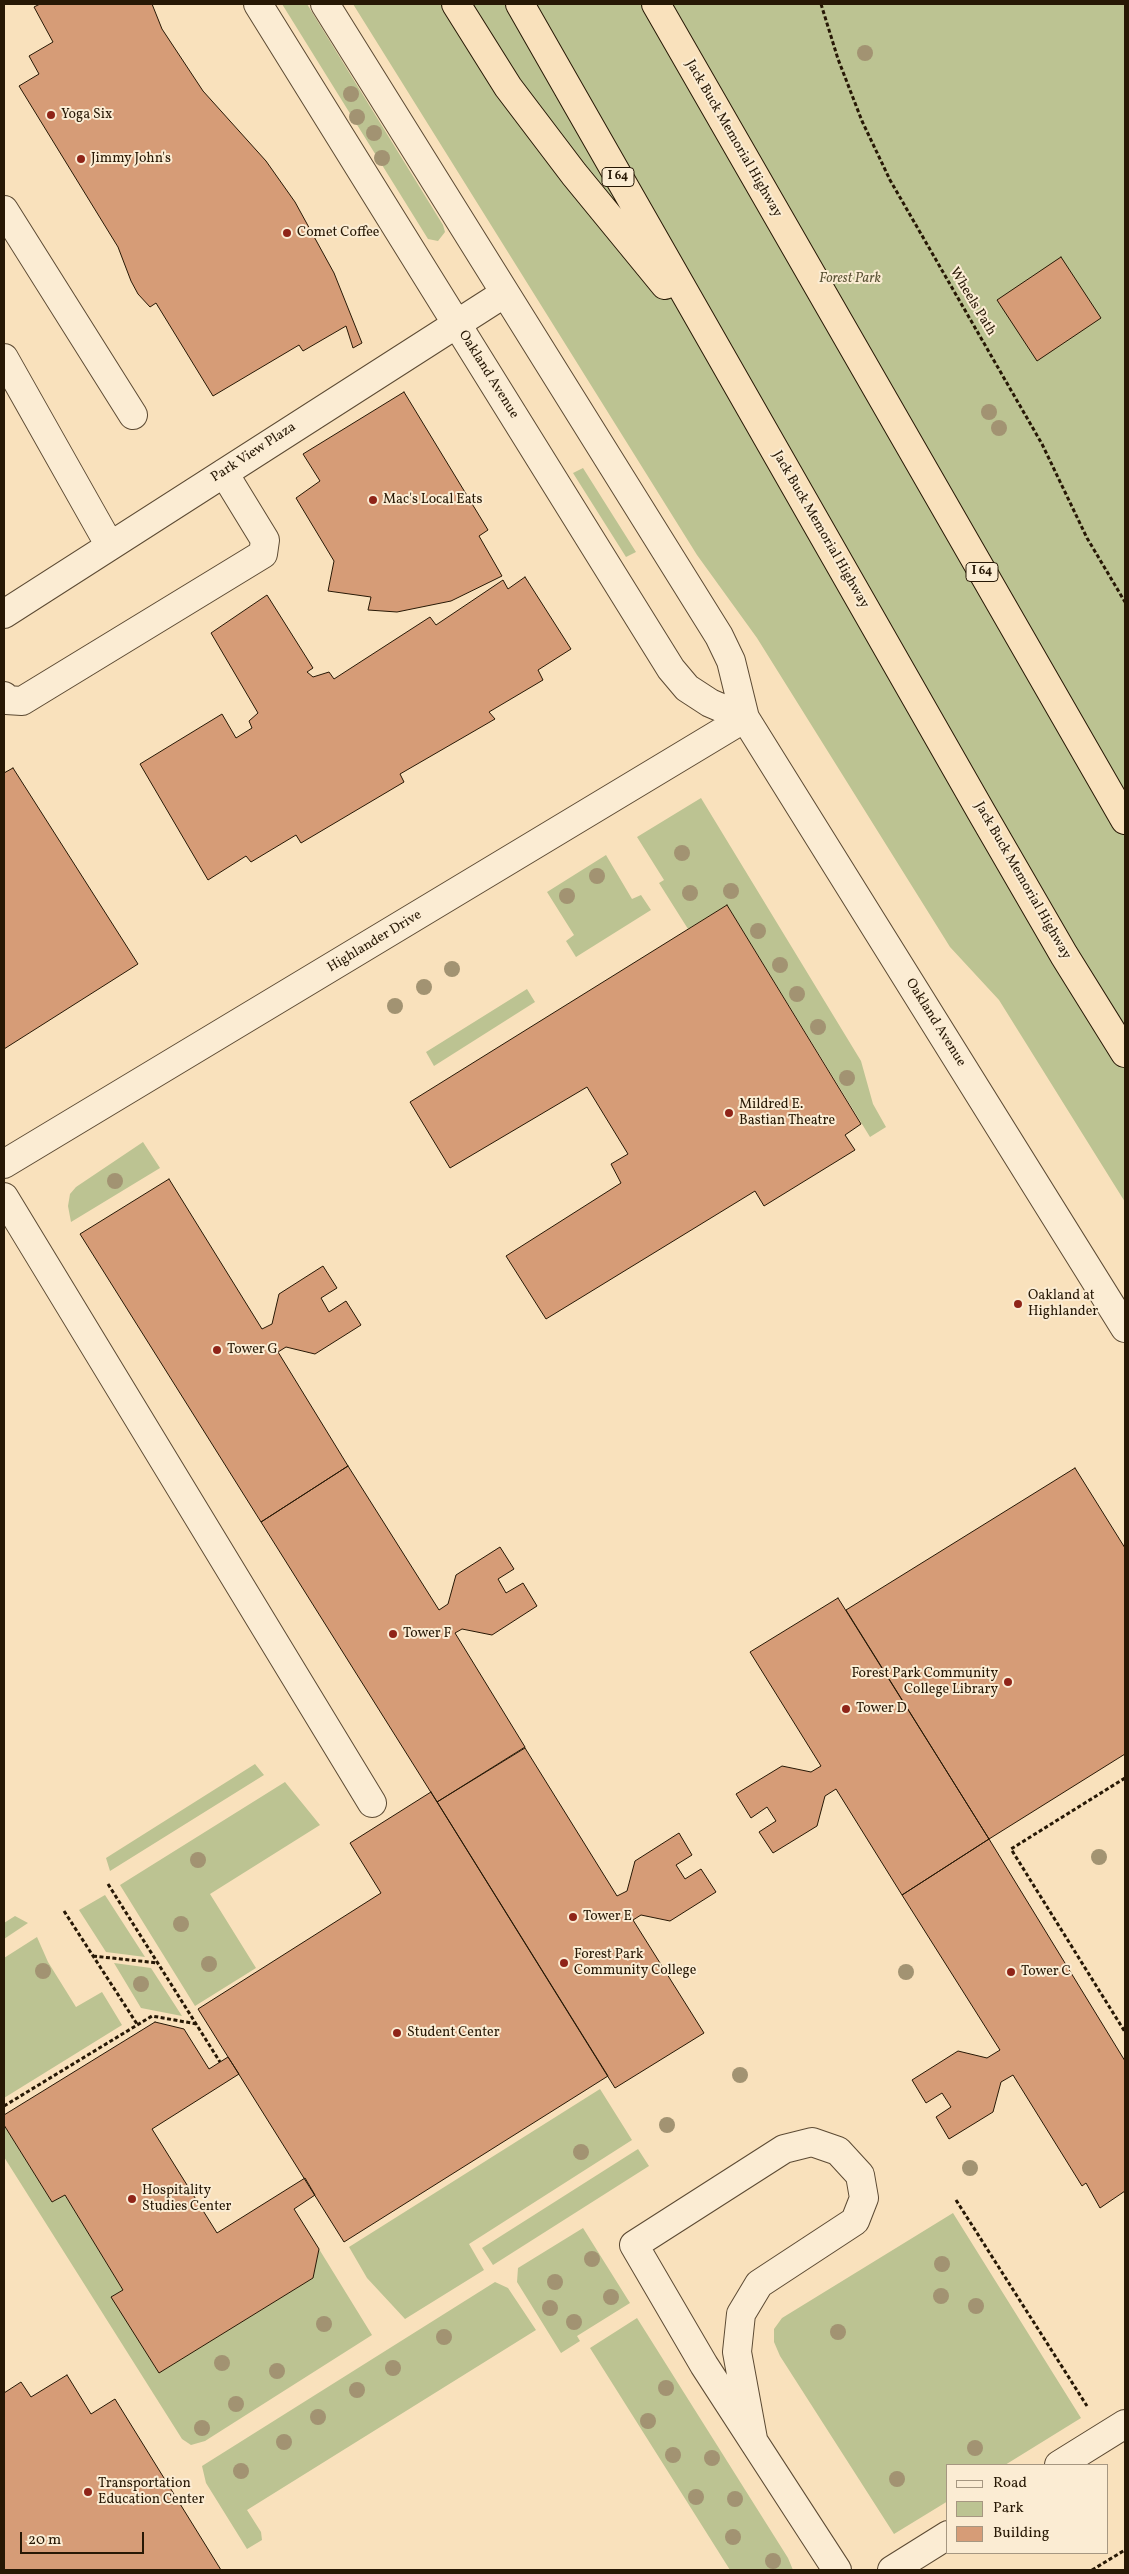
<!DOCTYPE html>
<style>
body{margin:0}
#map{position:relative;width:1129px;height:2574px;overflow:hidden;background:#f9e1bc;font-family:Vollkorn,serif}
canvas{display:block}
.frame{position:absolute;inset:0;border:5px solid #271805;pointer-events:none}
.legend{position:absolute;left:946px;top:2464px;width:162px;height:90px;box-sizing:border-box;background:#fbecd3;border:1px solid #a69781;margin:0;padding:6px 9px;list-style:none;font-size:15px;color:#271805}
.legend li{display:flex;align-items:center;gap:10px;height:25px}
.legend b{width:25px;border:1px solid #a69781}
.scale{position:absolute;left:20px;top:2532px;width:124px;height:22px;box-sizing:border-box;border:2px solid #271805;border-top:0;padding-left:6px;font-size:15px;line-height:18px;white-space:nowrap;color:#271805;-webkit-text-stroke:4px #fbecd3;paint-order:stroke}
</style>
<div id="map">
<canvas width="1129" height="2574"></canvas>
<div class="frame"></div>
<ul class="legend">
<li><b style="height:6px;background:#fbecd3"></b>Road</li>
<li><b style="height:14px;background:#bcc392"></b>Park</li>
<li><b style="height:14px;background:#d69c77"></b>Building</li>
</ul>
<div class="scale">20 m</div>
</div>
<script>
const ctx = document.querySelector('canvas').getContext('2d');
ctx.lineJoin = 'round';
function paint(path, color) { ctx.fillStyle = color; ctx.fill(path, 'evenodd'); }
const toPath = rows => new Path2D(rows.map(r => 'M' + r).join(''));
function stroke(path, color, width, dash) { ctx.strokeStyle = color; ctx.lineWidth = width; ctx.lineCap = dash ? 'butt' : 'round'; ctx.setLineDash(dash || []); ctx.stroke(path); }
function label(font, color, halo, rows, align = 'center') {
  ctx.font = font + ' Vollkorn,serif'; ctx.lineWidth = 4; ctx.setLineDash([]); ctx.textBaseline = 'middle'; ctx.strokeStyle = halo; ctx.fillStyle = color; for (const [text, x, y, turn = 0] of rows) {
    ctx.save(); ctx.translate(x, y); ctx.rotate((+turn || 0) * Math.PI / 180); ctx.textAlign = isNaN(turn) ? turn : align; if (halo) ctx.strokeText(text, 0, 0); ctx.fillText(text, 0, 0); ctx.restore();
  }
}
const green = toPath([
 [282,4,307,4,443,225,445,232,438,241,428,239],
 [353,4,1125,4,1125,1202,999,1000,950,947,757,638,697,555],
 [583,468,636,552,626,557,573,473],
 [701,798,861,1061,873,1104,886,1127,870,1137,727,905,688,929,659,883,664,880,637,837],
 [606,855,632,899,641,895,651,910,576,957,566,941,574,935,547,892],
 [527,989,535,1002,434,1066,426,1052],
 [143,1142,160,1168,71,1222,68,1206,70,1194,76,1187],
 [255,1764,264,1775,110,1871,106,1858],
 [285,1782,320,1825,210,1894,256,1968,195,2006,120,1885],
 [105,1895,145,1957,106,1952,79,1910],
 [15,1916,28,1923,4,1939,4,1923],
 [37,1937,48,1962,76,2007,102,1992,122,2025,4,2098,4,1958],
 [114,1963,151,1968,182,2016,141,2008],
 [600,2089,632,2140,469,2244,484,2270,405,2319,367,2278,349,2247],
 [4,2125,52,2202,65,2195,123,2290,112,2297,159,2373,313,2278,319,2249,372,2335,205,2441,191,2445,182,2439,4,2157],
 [638,2149,649,2166,493,2265,482,2248],
 [953,2213,1081,2418,1005,2465,948,2465,948,2501,894,2534,780,2356,774,2342,774,2329,782,2318],
 [583,2228,630,2303,577,2336,580,2341,561,2353,517,2282,518,2268],
 [495,2282,508,2288,536,2330,247,2510,261,2532,262,2540,247,2549,206,2483,202,2466],
 [637,2318,788,2558,793,2570,730,2570,590,2348]
]);
const building = toPath([
 [40,4,152,4,162,29,203,91,266,161,295,202,334,273,362,343,353,348,346,326,303,351,299,345,213,396,156,303,150,307,138,294,131,281,118,247,19,86,39,74,29,56,53,42,34,7,40,4],
 [1061,257,1101,318,1037,361,997,300,1061,257],
 [404,392,488,530,479,536,502,576,451,601,397,612,368,610,371,597,328,591,334,561,296,498,320,481,303,454,404,392],
 [525,577,571,649,538,670,543,680,489,712,495,719,400,774,404,782,301,843,296,835,251,862,246,856,208,880,140,764,222,714,236,738,252,728,249,721,258,713,211,633,267,595,313,668,307,672,313,677,329,672,334,679,430,617,436,625,503,580,508,589,525,577],
 [13,768,138,964,4,1049,4,773,13,768],
 [727,905,861,1124,845,1135,855,1150,764,1206,755,1191,546,1319,506,1256,621,1183,611,1164,628,1154,587,1087,450,1168,410,1102,727,905],
 [169,1179,262,1329,272,1324,279,1294,323,1266,337,1288,321,1298,329,1312,346,1301,361,1325,315,1354,286,1347,278,1352,348,1466,261,1522,80,1234,169,1179],
 [348,1466,439,1610,448,1604,456,1575,500,1547,514,1569,498,1579,506,1593,523,1583,537,1606,492,1635,462,1629,455,1633,525,1747,437,1802,261,1522,348,1466],
 [1075,1468,1125,1548,1125,1754,989,1839,846,1610,1075,1468],
 [838,1598,989,1839,902,1895,836,1789,825,1796,817,1826,773,1853,759,1832,776,1821,767,1807,751,1818,736,1794,782,1766,811,1772,821,1766,750,1652,838,1598],
 [525,1748,617,1896,627,1891,635,1861,679,1833,692,1855,676,1865,685,1879,701,1869,716,1892,670,1921,641,1915,633,1920,704,2033,615,2088,437,1802,525,1748],
 [431,1792,608,2076,344,2242,198,2009,381,1893,350,1843,431,1792],
 [989,1839,1125,2061,1125,2191,1100,2208,1086,2183,1082,2186,1013,2075,1001,2082,993,2112,949,2139,936,2117,951,2107,942,2093,926,2103,912,2080,958,2051,987,2058,1000,2050,902,1895,989,1839],
 [155,2022,184,2029,209,2069,228,2057,239,2074,152,2129,217,2233,305,2178,315,2195,294,2209,319,2249,313,2278,159,2373,111,2297,123,2290,65,2195,52,2202,4,2125,4,2115,155,2022],
 [67,2375,91,2414,115,2399,221,2570,4,2570,4,2393,21,2382,31,2397,67,2375]
]);
const path = toPath([
 [821,4,838,59,862,121,890,180,1042,444,1087,538,1125,602],
 [1125,1778,1011,1849,1125,2032],
 [108,1884,220,2062],
 [64,1911,137,2024],
 [93,1956,158,1963],
 [4,2106,152,2016,197,2024],
 [956,2200,1087,2406],
 [1092,2570,1125,2550]
]);
const minor = toPath([
 [258,4,671,669,687,688,710,703,745,718],
 [325,4,719,636,731,661,745,718,1125,1328],
 [4,210,133,415],
 [4,358,110,546],
 [4,614,505,293],
 [4,696,6,700,22,701,263,554,265,540,224,473],
 [4,1164,745,718],
 [4,1197,372,1803],
 [753,2439,737,2352,741,2314,759,2284,855,2221,864,2198,860,2175,838,2151,812,2142,784,2149,634,2245,704,2365,837,2570],
 [1059,2465,1125,2424],
 [892,2570,948,2535]
]);
const highway = toPath([
 [456,4,508,87,574,174,665,285],
 [520,4,983,815,1064,955,1125,1053],
 [656,4,1125,820]
]);
const trees = [
 [865,53],
 [351,94],
 [357,117],
 [374,133],
 [382,158],
 [989,412],
 [999,428],
 [682,853],
 [597,876],
 [731,891],
 [690,893],
 [567,896],
 [758,931],
 [780,965],
 [452,969],
 [424,987],
 [797,994],
 [395,1006],
 [818,1027],
 [847,1078],
 [115,1181],
 [1099,1857],
 [198,1860],
 [181,1924],
 [209,1964],
 [43,1971],
 [906,1972],
 [141,1984],
 [740,2075],
 [667,2125],
 [581,2152],
 [970,2168],
 [592,2259],
 [942,2264],
 [555,2282],
 [941,2296],
 [611,2297],
 [976,2306],
 [550,2308],
 [574,2322],
 [324,2324],
 [838,2332],
 [444,2337],
 [222,2363],
 [393,2368],
 [277,2371],
 [666,2388],
 [357,2390],
 [236,2404],
 [318,2417],
 [648,2421],
 [202,2428],
 [284,2442],
 [975,2448],
 [673,2455],
 [712,2458],
 [241,2471],
 [897,2479],
 [696,2497],
 [735,2499],
 [733,2537],
 [773,2561]
];
const markers = [
 [51,115,5,"#8f2418"],
 [81,159,5,"#8f2418"],
 [287,233,5,"#8f2418"],
 [373,500,5,"#8f2418"],
 [729,1113,5,"#8f2418"],
 [1018,1304,5,"#8f2418"],
 [217,1350,5,"#8f2418"],
 [393,1634,5,"#8f2418"],
 [1008,1682,5,"#8f2418"],
 [846,1709,5,"#8f2418"],
 [573,1917,5,"#8f2418"],
 [564,1963,5,"#8f2418"],
 [1011,1972,5,"#8f2418"],
 [397,2033,5,"#8f2418"],
 [132,2199,5,"#8f2418"],
 [88,2492,5,"#8f2418"]
];
const shields = [
 [618,177,32],
 [982,572,32]
];
const shieldNames = [
 ["I 64",618,177],
 ["I 64",982,572]
];
const poiNames = [
 ["Yoga Six",61,115],
 ["Jimmy John's",91,159],
 ["Comet Coffee",297,233],
 ["Mac's Local Eats",383,500],
 ["Mildred E.",739,1105],
 ["Bastian Theatre",739,1121],
 ["Oakland at",1028,1296],
 ["Highlander",1028,1312],
 ["Tower G",227,1350],
 ["Tower F",403,1634],
 ["Forest Park Community",998,1674,"right"],
 ["College Library",998,1690,"right"],
 ["Tower D",856,1709],
 ["Tower E",583,1917],
 ["Forest Park",574,1955],
 ["Community College",574,1971],
 ["Tower C",1021,1972],
 ["Student Center",407,2033],
 ["Hospitality",142,2191],
 ["Studies Center",142,2207],
 ["Transportation",98,2484],
 ["Education Center",98,2500]
];
const streetNames = [
 ["Jack Buck Memorial Highway",733,139,60],
 ["Wheels Path",972,302,59],
 ["Oakland Avenue",488,375,58],
 ["Park View Plaza",254,453,-33],
 ["Jack Buck Memorial Highway",820,530,60],
 ["Jack Buck Memorial Highway",1022,881,60],
 ["Highlander Drive",375,942,-31],
 ["Oakland Avenue",935,1023,58]
];
const parkNames = [
 ["Forest Park",850,279]
];
paint(green, '#bcc392');
paint(building, '#d69c77');
stroke(building, '#271805', 1);
stroke(minor, '#5c4a33', 30);
stroke(highway, '#271805', 30);
stroke(path, '#271805', 3, [4, 2.5]);
stroke(minor, '#fbecd3', 28);
stroke(highway, '#f9e1bc', 28);
ctx.fillStyle = '#a29372';
for (const [x, y] of trees) { ctx.beginPath(); ctx.arc(x, y, 8, 0, 2 * Math.PI); ctx.fill(); }
for (const [x, y, r, color] of markers) { const dot = new Path2D(); dot.arc(x, y, r, 0, 2 * Math.PI); ctx.fillStyle = color; ctx.fill(dot); stroke(dot, '#fbecd3', 2); }
for (const [x, y, w] of shields) { const box = new Path2D(); box.roundRect(x - w / 2, y - 9.5, w, 19, 4); ctx.fillStyle = '#fbecd3'; ctx.fill(box); stroke(box, '#271805', 1); }
label('bold 12px', '#271805', null, shieldNames);
label('14px', '#271805', '#fbecd3', poiNames, 'left');
label('14px', '#271805', '#fbecd3', streetNames);
label('italic 14px', '#5b5436', '#fbecd3', parkNames);
</script>
